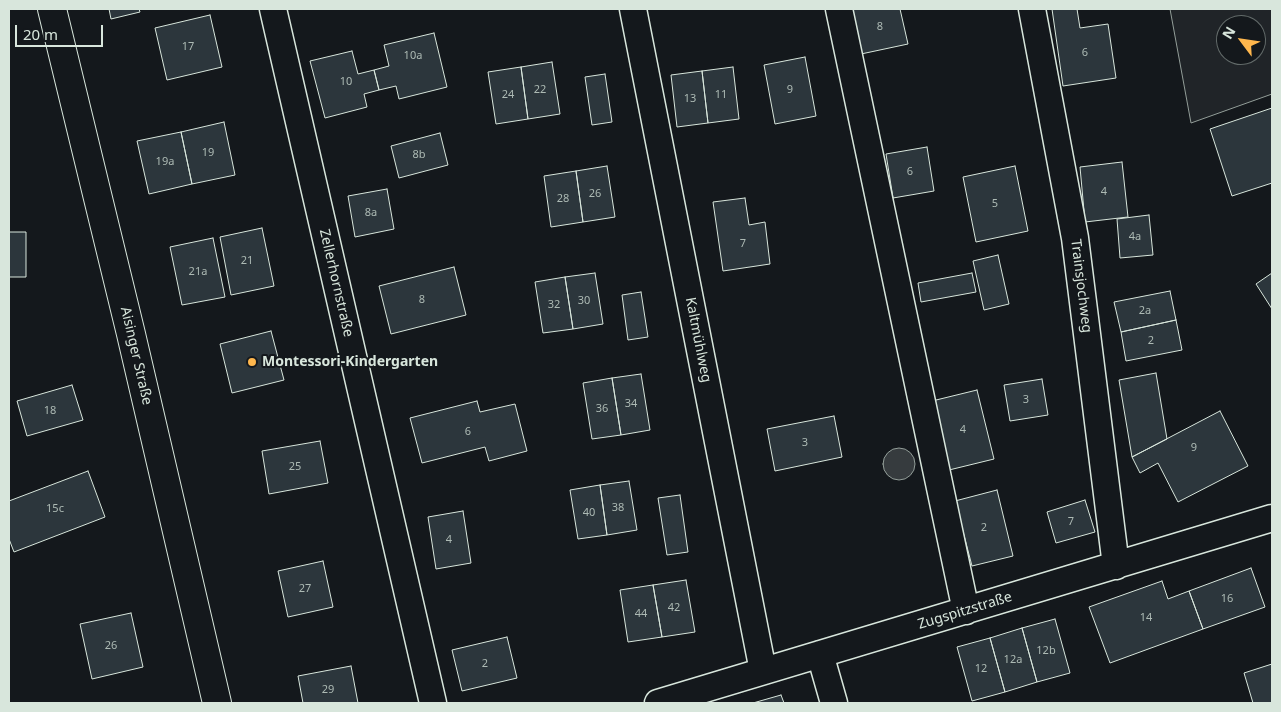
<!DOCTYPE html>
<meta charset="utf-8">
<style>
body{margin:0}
#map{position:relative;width:1281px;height:712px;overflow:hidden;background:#14181c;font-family:"Noto Sans",sans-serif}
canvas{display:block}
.frame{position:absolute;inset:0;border:10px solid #d8e6dc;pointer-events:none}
.north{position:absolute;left:1216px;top:15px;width:50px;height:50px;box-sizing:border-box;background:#14181c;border:1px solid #626a69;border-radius:50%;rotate:301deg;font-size:14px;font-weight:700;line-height:20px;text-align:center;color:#d8e6dc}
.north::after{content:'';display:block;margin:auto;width:18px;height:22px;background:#ffb74d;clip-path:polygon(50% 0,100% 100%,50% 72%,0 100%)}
.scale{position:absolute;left:15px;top:25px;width:88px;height:22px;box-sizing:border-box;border:2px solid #d8e6dc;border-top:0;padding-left:6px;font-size:15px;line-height:18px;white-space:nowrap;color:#d8e6dc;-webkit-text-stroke:4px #14181c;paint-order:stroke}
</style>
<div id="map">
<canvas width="1281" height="712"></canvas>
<div class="frame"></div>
<div class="north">N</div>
<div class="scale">20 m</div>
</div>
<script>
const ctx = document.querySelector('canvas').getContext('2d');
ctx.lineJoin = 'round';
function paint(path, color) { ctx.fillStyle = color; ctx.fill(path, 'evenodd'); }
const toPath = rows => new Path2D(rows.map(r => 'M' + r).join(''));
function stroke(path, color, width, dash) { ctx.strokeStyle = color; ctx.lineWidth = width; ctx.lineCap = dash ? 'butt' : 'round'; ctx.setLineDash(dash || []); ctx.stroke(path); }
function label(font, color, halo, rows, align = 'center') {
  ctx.font = font + ' "Noto Sans",sans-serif'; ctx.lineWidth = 4; ctx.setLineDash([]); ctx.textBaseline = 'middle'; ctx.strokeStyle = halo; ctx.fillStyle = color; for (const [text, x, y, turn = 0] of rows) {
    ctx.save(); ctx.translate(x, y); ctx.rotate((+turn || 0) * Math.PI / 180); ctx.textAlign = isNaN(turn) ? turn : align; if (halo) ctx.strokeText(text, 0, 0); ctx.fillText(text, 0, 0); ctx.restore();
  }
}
const green = toPath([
 [1170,9,1272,9,1272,94,1191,123,1170,9],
 [1226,25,1256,25,1256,55,1226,55,1226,25]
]);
const water = toPath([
 '883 464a16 16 0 1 1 32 0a16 16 0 1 1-32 0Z'
]);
const building = toPath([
 [109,9,139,9,140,12,111,19,109,9],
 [856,9,900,9,908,44,861,54,852,10,856,9],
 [1052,9,1077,9,1080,28,1108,24,1116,78,1063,86,1052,9],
 [210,15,222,67,167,80,155,28,210,15],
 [434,33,447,87,399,99,396,86,379,90,374,70,389,66,384,45,434,33],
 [352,51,358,74,374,70,379,90,364,94,367,107,325,118,310,61,352,51],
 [805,57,816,116,775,124,764,65,805,57],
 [552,62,560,114,528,119,521,67,552,62],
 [521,67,528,119,496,124,488,72,521,67],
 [733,67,739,119,708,123,702,71,733,67],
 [702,71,708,123,677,127,671,75,702,71],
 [605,74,612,122,592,125,585,77,605,74],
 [1272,108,1272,183,1232,196,1210,129,1272,108],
 [224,122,235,175,192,184,181,132,224,122],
 [181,132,192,184,149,194,137,141,181,132],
 [440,133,448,165,399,178,391,146,440,133],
 [927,147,934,191,893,198,886,154,927,147],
 [1122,162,1128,217,1085,222,1080,167,1122,162],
 [607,166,615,217,583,222,576,171,607,166],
 [1015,166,1028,231,976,242,963,177,1015,166],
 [576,171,583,222,551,227,544,176,576,171],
 [387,189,394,229,355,237,348,196,387,189],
 [745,198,749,225,765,222,770,264,723,271,713,202,745,198],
 [1149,215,1153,255,1120,258,1117,219,1149,215],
 [262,228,274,286,231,295,220,237,262,228],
 [9,232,26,232,26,277,9,277,9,232],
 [213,238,225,297,182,305,170,247,213,238],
 [998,255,1009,304,984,310,973,261,998,255],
 [454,267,466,315,391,334,379,286,454,267],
 [595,273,603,324,573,329,565,277,595,273],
 [972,273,976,292,921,302,918,283,972,273],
 [1272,273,1272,309,1256,284,1272,273],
 [565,277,573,329,543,333,535,282,565,277],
 [1170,291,1176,320,1121,332,1114,302,1170,291],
 [641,292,648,337,628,340,622,295,641,292],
 [1176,320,1182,350,1126,361,1121,332,1176,320],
 [271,331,284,380,232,393,220,344,271,331],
 [1156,373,1167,439,1132,457,1119,380,1156,373],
 [641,374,650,430,621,435,612,378,641,374],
 [612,378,621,435,592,439,583,383,612,378],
 [1042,379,1048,415,1010,421,1004,385,1042,379],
 [72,385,83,420,27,436,17,401,72,385],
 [977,390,994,459,949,470,932,401,977,390],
 [477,401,480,412,515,404,527,451,489,461,485,447,422,463,410,418,477,401],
 [1220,411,1248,466,1178,502,1158,463,1140,473,1132,457,1220,411],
 [834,416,842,457,775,471,767,429,834,416],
 [320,441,328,483,269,494,262,451,320,441],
 [88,471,105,517,14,552,9,539,9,501,88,471],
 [629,481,637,530,607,535,600,485,629,481],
 [600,485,607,535,578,539,570,490,600,485],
 [997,490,1013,556,972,566,955,501,997,490],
 [680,495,688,552,667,555,658,498,680,495],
 [1085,500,1095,532,1056,543,1047,512,1085,500],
 [463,511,471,563,436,569,428,517,463,511],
 [323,561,333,607,288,617,278,571,323,561],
 [1251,568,1265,607,1203,629,1189,591,1251,568],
 [686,580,695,632,662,637,653,585,686,580],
 [1162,581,1168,599,1189,591,1203,629,1110,663,1089,607,1162,581],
 [653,585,662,637,628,642,620,590,653,585],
 [131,613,143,667,92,679,80,624,131,613],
 [1055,619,1070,673,1037,682,1022,628,1055,619],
 [1022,628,1037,682,1005,692,990,638,1022,628],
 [507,637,517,678,462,691,452,650,507,637],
 [990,638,1005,692,972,701,957,647,990,638],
 [1272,664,1272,703,1253,703,1244,673,1272,664],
 [351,666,358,703,303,703,298,676,351,666],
 [781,695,784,703,753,703,781,695]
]);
const street = toPath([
 [273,9,433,703],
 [633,9,763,671],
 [839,9,966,611],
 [1032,9,1075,238,1116,566],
 [820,654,834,703],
 [658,703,1272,518]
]);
const secondary = toPath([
 [52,9,131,334,217,703]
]);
const markers = [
 [252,362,5,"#ffb74d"]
];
const numberNames = [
 ["8",880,27],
 ["17",188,47],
 ["6",1085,53],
 ["10a",413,56],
 ["10",346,82],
 ["22",540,90],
 ["9",790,90],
 ["24",508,95],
 ["11",721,95],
 ["13",690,99],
 ["19",208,153],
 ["8b",419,155],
 ["19a",165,162],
 ["6",910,172],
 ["4",1104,192],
 ["26",595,194],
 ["28",563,199],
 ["5",995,204],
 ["8a",371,213],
 ["4a",1135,237],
 ["7",743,244],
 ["21",247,261],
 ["21a",198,272],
 ["8",422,300],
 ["30",584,301],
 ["32",554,305],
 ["2a",1145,311],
 ["2",1151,341],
 ["3",1026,400],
 ["34",631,404],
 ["36",602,409],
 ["18",50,411],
 ["4",963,430],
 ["6",468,432],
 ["3",805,443],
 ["9",1194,448],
 ["25",295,467],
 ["38",618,508],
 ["15c",55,509],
 ["40",589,513],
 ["7",1071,522],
 ["2",984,528],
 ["4",449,540],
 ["27",305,589],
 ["16",1227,599],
 ["42",674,608],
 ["44",641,614],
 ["14",1146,618],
 ["26",111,646],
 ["12b",1046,651],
 ["12a",1013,660],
 ["2",485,664],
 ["12",981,669],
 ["29",328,690]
];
const streetNames = [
 ["Zellerhornstraße",336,283,77],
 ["Trainsjochweg",1081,286,83],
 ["Kaltmühlweg",698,340,79],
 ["Aisinger Straße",136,356,77],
 ["Zugspitzstraße",965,611,-17]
];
const poiNames = [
 ["Montessori-Kindergarten",262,362]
];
paint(green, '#202428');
stroke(green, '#939e99', 1);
paint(water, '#363b3e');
stroke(water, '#939e99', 1);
paint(building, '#2c363c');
stroke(building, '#d8e6dc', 1);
stroke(street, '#d8e6dc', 29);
stroke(secondary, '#d8e6dc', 30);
stroke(street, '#14181c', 26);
stroke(secondary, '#14181c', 28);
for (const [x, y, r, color] of markers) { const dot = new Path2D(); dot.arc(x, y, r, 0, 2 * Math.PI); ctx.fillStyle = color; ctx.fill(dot); stroke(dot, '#14181c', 2); }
label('11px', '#adbab4', null, numberNames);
label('14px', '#d8e6dc', '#14181c', streetNames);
label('bold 14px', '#d8e6dc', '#14181c', poiNames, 'left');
</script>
